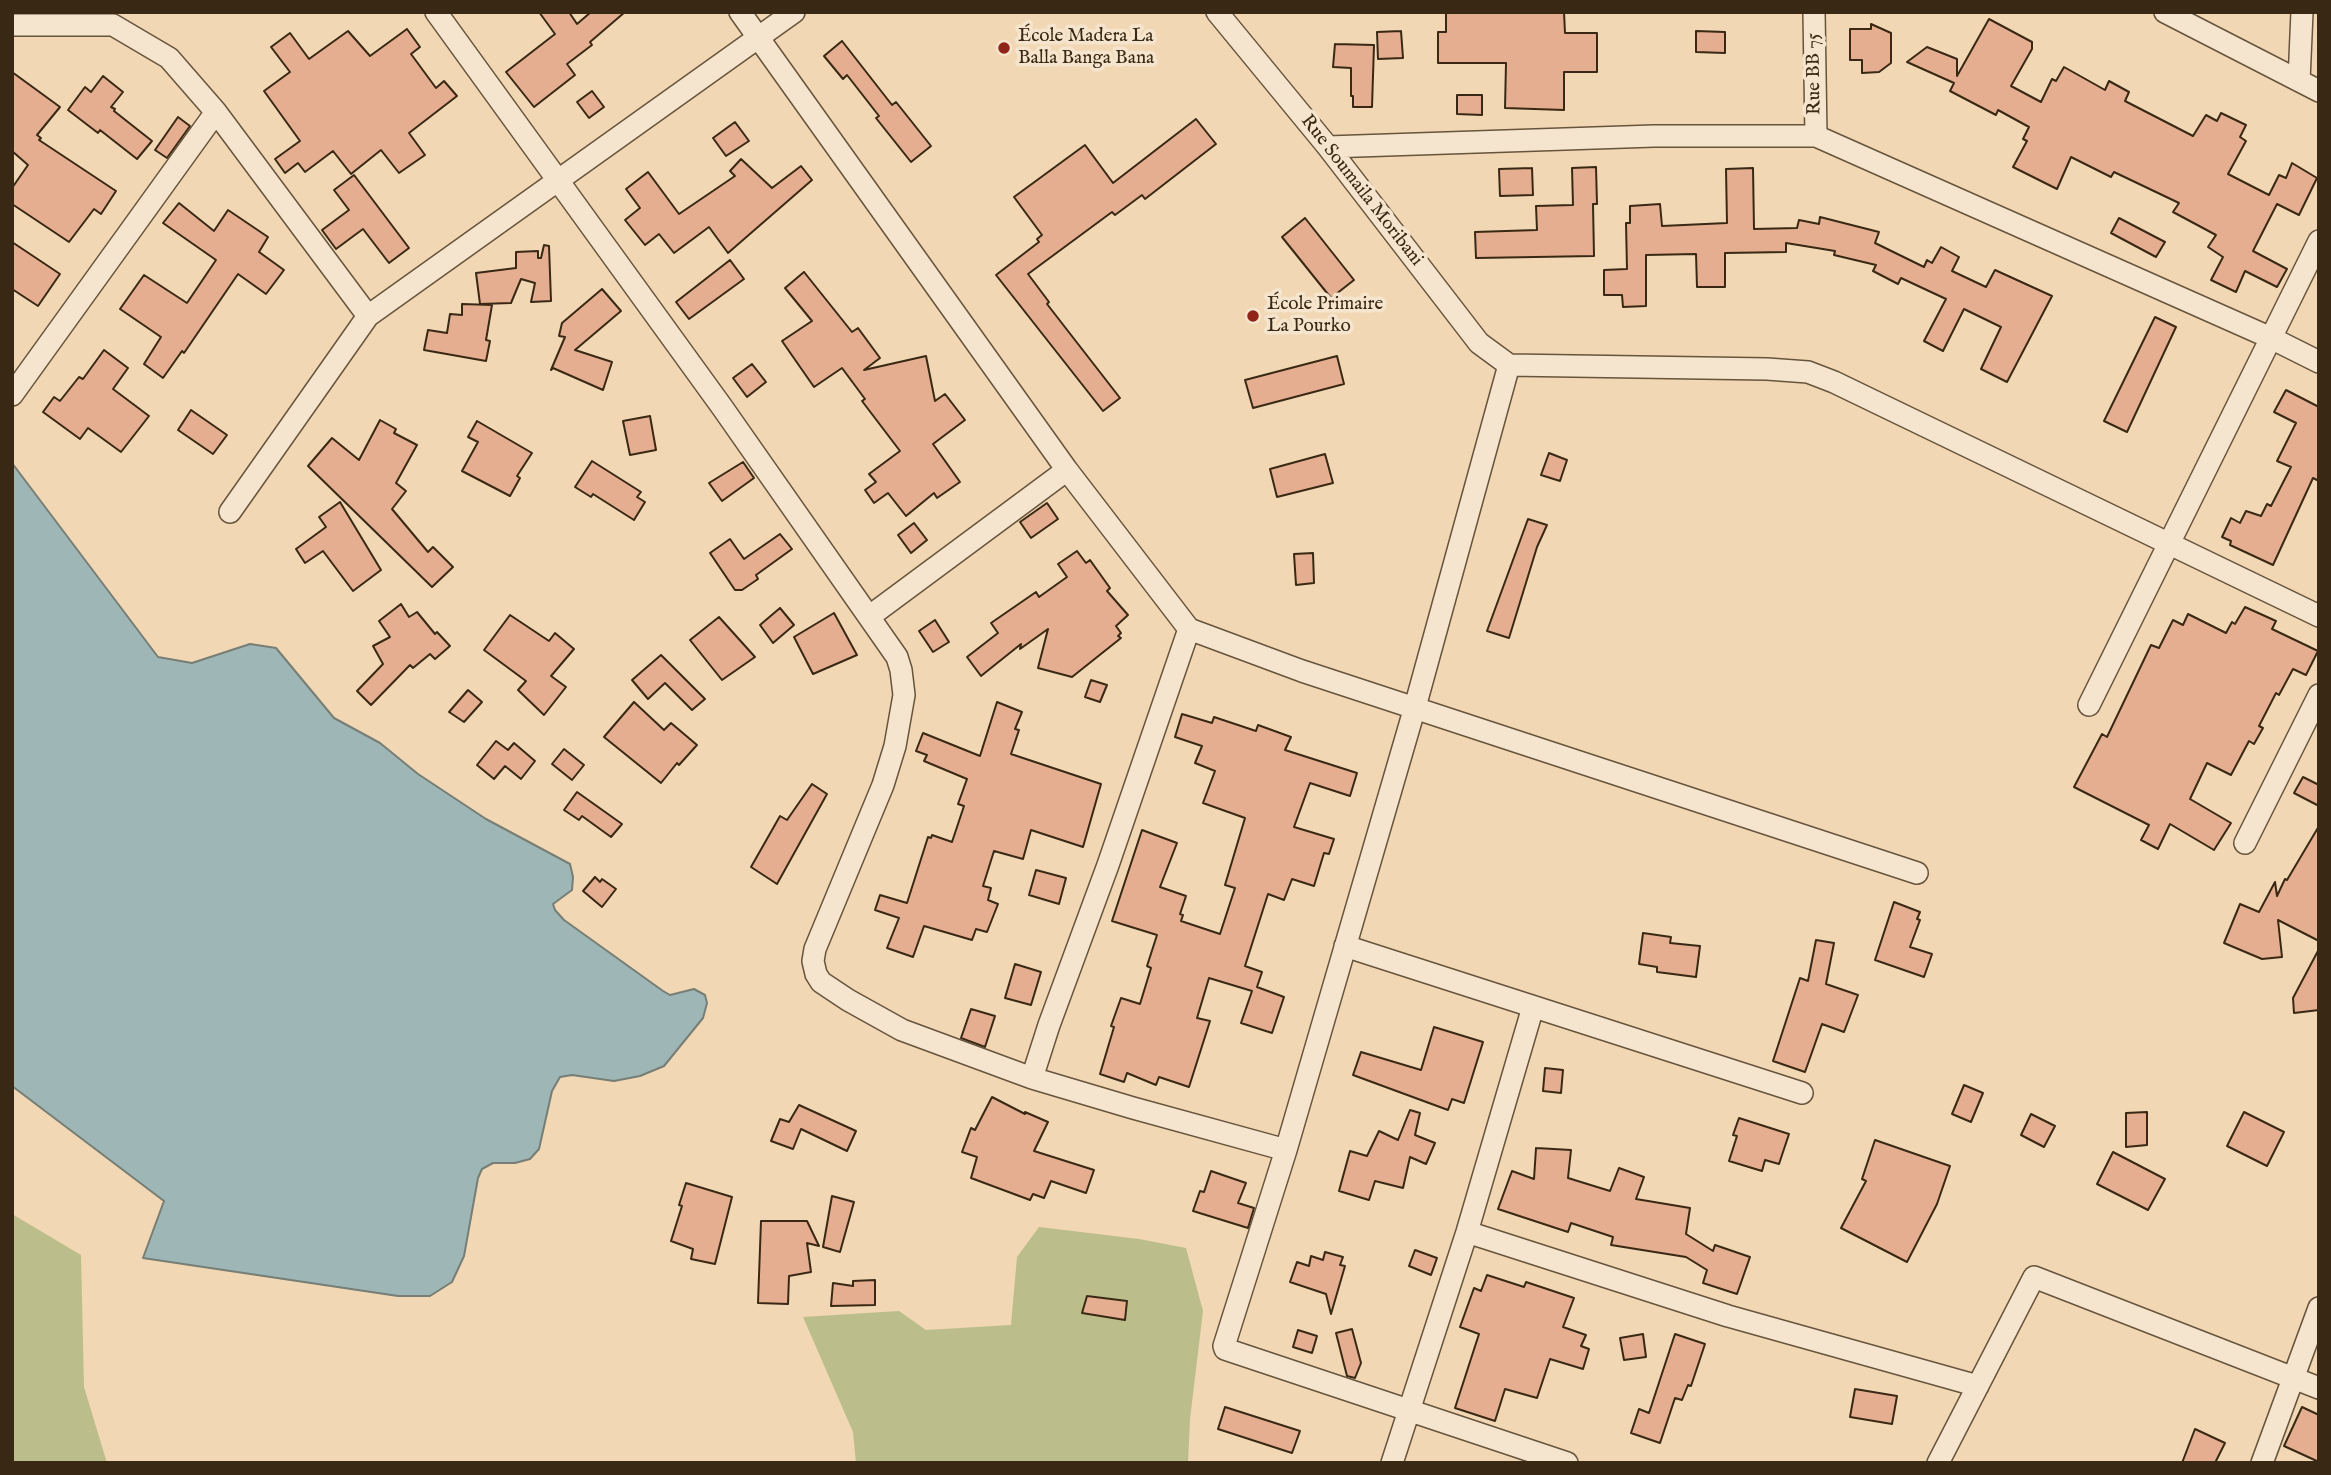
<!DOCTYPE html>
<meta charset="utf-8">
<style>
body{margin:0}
#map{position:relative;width:2331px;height:1475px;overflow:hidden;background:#f1d7b3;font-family:"IM FELL English",serif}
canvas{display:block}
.frame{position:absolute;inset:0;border:14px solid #392914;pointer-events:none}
</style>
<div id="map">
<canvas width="2331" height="1475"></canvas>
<div class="frame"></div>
</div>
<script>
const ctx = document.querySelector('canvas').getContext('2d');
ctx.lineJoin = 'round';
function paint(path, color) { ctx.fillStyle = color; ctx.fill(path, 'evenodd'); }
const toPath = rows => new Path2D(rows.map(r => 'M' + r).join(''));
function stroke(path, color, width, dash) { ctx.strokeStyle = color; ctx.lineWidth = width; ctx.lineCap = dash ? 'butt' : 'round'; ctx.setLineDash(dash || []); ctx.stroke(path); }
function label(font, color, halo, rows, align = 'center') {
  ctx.font = font + ' "IM FELL English",serif'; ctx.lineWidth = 7; ctx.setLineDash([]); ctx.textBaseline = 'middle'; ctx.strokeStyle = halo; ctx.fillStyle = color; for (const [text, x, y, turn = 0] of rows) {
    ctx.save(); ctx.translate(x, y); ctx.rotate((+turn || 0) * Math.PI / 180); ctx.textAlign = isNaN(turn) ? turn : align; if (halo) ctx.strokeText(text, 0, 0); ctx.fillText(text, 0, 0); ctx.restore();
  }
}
const green = toPath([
 [12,1214,81,1255,84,1387,107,1463,12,1463],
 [1039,1227,1139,1239,1186,1248,1203,1311,1190,1419,1188,1463,856,1463,853,1432,803,1317,899,1311,926,1330,1011,1325,1017,1257]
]);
const water = toPath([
 [12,463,158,657,192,663,250,644,276,648,334,718,380,743,418,774,486,819,570,864,573,877,572,890,553,904,555,910,564,920,663,991,670,995,694,989,705,995,707,1003,703,1018,664,1066,640,1076,614,1081,572,1075,560,1077,552,1091,539,1149,530,1159,515,1163,493,1163,482,1169,478,1178,464,1256,452,1282,430,1296,398,1296,143,1258,164,1201,12,1086,12,463]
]);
const building = toPath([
 [539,12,569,12,577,24,591,12,625,12,590,42,592,45,567,64,575,75,534,107,506,72,555,34,539,12],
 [1446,12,1564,12,1565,33,1597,33,1597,72,1564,72,1564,110,1505,108,1506,63,1438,63,1438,32,1446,32,1446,12],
 [1989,19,2032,42,2032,49,2011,86,2041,102,2052,79,2056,81,2064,67,2105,90,2109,81,2129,92,2125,101,2193,136,2206,115,2217,121,2221,113,2246,125,2240,137,2246,141,2228,174,2269,195,2279,175,2286,178,2292,163,2317,178,2299,215,2277,204,2253,251,2287,269,2277,287,2245,271,2236,292,2211,280,2223,257,2208,247,2216,235,2173,212,2179,203,2114,172,2111,177,2071,157,2057,189,2013,167,2027,141,2023,139,2029,127,1998,110,1996,115,1950,91,1954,83,1907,62,1927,47,1957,59,1957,76,1989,19],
 [1871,24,1891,33,1891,63,1879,72,1862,73,1862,60,1850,60,1850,29,1871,29,1871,24],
 [407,29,420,47,411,54,436,88,444,81,457,96,409,133,425,155,399,173,381,150,351,174,333,151,305,172,298,163,285,173,275,159,300,141,264,91,290,72,271,47,290,33,309,59,348,31,370,56,407,29],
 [1401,31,1403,58,1378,59,1377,32,1401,31],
 [1696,31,1725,32,1725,53,1696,52,1696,31],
 [842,41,892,105,896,102,931,146,911,162,876,118,879,116,847,75,843,79,824,56,842,41],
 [1335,44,1374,45,1372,107,1353,107,1353,96,1351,96,1351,68,1333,67,1335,44],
 [12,72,60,107,37,135,41,138,39,140,116,191,101,214,94,209,69,242,12,204,12,188,28,165,12,151,12,72],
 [103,76,123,92,111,107,115,109,114,111,152,141,137,159,100,130,98,133,68,110,85,87,91,92,103,76],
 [592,91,604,107,589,118,577,102,592,91],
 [1457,95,1482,95,1482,115,1457,114,1457,95],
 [178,117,190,126,167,158,155,150,178,117],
 [1196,119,1216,144,1145,199,1142,195,1115,215,1112,212,1028,274,1049,302,1047,304,1120,398,1103,411,996,275,1039,242,1037,239,1042,235,1014,197,1085,145,1113,183,1196,119],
 [735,122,749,141,726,156,713,138,735,122],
 [741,159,772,188,801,166,812,180,728,253,709,227,674,253,659,234,645,245,625,220,640,208,626,189,648,172,679,214,735,176,730,171,741,159],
 [1596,167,1597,204,1593,204,1594,256,1476,258,1475,232,1537,230,1536,206,1573,205,1572,168,1596,167],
 [1532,168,1533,195,1500,196,1499,169,1532,168],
 [1753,168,1754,229,1797,228,1799,220,1819,224,1820,217,1879,232,1875,243,1924,267,1927,260,1932,263,1941,247,1959,257,1952,271,1986,287,1995,270,2052,296,2007,382,1981,369,2001,327,1964,309,1943,351,1924,341,1946,299,1901,278,1898,284,1873,271,1876,265,1834,255,1835,251,1786,243,1786,252,1725,253,1725,287,1697,287,1696,254,1646,255,1646,306,1623,307,1622,295,1604,295,1604,270,1627,269,1626,223,1630,223,1630,206,1660,204,1662,226,1727,223,1726,169,1753,168],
 [354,175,409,248,389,263,363,229,336,249,322,230,349,210,334,190,354,175],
 [179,203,214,231,228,210,268,237,259,252,284,270,266,294,238,274,184,353,182,351,163,378,144,364,161,337,120,309,144,275,187,303,216,260,163,223,179,203],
 [1305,218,1354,280,1331,298,1282,237,1305,218],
 [2119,218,2165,242,2156,257,2111,233,2119,218],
 [12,242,60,274,38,306,12,289,12,242],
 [544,245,549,246,551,301,531,302,535,283,521,279,511,303,480,304,476,273,516,268,516,252,538,251,538,258,541,258,544,245],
 [730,260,744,279,689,319,676,302,730,260],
 [804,272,852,332,858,328,880,358,864,370,926,356,935,401,945,394,965,420,933,444,960,482,937,498,934,493,906,516,888,493,874,503,865,490,876,482,869,474,900,451,862,401,865,399,842,368,814,387,782,341,812,321,785,288,804,272],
 [602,289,621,311,575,350,612,362,603,390,553,368,551,370,565,337,559,336,562,323,602,289],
 [462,304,492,305,486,340,490,341,486,361,424,350,428,330,447,333,450,314,462,315,462,304],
 [2155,317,2176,327,2127,432,2104,421,2155,317],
 [104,350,128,368,113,389,149,416,121,452,88,428,80,439,43,412,54,397,60,401,79,377,83,379,104,350],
 [1337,356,1344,384,1253,408,1245,380,1337,356],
 [752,364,766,382,747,397,733,378,752,364],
 [2286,390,2319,407,2319,481,2313,478,2273,565,2230,545,2231,541,2222,537,2231,518,2240,523,2246,511,2261,516,2267,504,2271,506,2291,467,2277,461,2296,423,2274,412,2286,390],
 [191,410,227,435,213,454,178,430,191,410],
 [650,416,656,450,630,455,623,421,650,416],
 [380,420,396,429,394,433,417,445,396,483,406,491,392,509,428,552,433,547,453,567,432,587,308,466,332,438,359,460,380,420],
 [477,421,532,453,517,476,520,478,510,496,462,471,478,442,468,437,477,421],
 [1549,453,1567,460,1560,481,1541,475,1549,453],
 [1325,454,1333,483,1277,497,1270,469,1325,454],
 [592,461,641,492,637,497,645,502,634,520,593,494,591,497,575,487,592,461],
 [743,462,754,478,722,501,709,483,743,462],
 [340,502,381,570,353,591,323,551,305,563,296,549,326,527,319,517,340,502],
 [1047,503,1058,519,1031,538,1020,522,1047,503],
 [1528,519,1547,525,1537,547,1509,638,1487,631,1528,519],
 [914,523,927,540,911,553,898,535,914,523],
 [780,534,792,549,756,575,758,579,742,590,735,590,710,553,730,539,744,559,780,534],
 [1077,551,1086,563,1090,560,1110,588,1107,591,1128,615,1116,626,1121,633,1118,636,1121,638,1072,677,1038,668,1048,629,1020,649,1021,644,981,676,967,657,998,633,991,623,1036,592,1039,597,1067,577,1058,564,1077,551],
 [1313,553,1314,583,1296,585,1294,554,1313,553],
 [401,604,409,617,417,612,435,634,437,632,450,646,435,659,430,654,413,668,410,665,371,705,357,691,383,664,373,646,390,637,379,621,401,604],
 [2245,607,2276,621,2272,629,2318,651,2306,675,2293,669,2279,695,2276,693,2259,726,2263,728,2254,744,2249,741,2231,775,2207,763,2190,799,2231,823,2214,850,2170,824,2158,849,2141,840,2149,825,2074,787,2102,734,2107,737,2151,645,2159,648,2173,620,2183,625,2188,614,2226,633,2232,622,2235,624,2245,607],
 [780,608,794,625,773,643,760,625,780,608],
 [834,613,857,655,813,674,794,637,834,613],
 [510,615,549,641,555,633,574,649,551,676,566,687,544,715,518,690,526,681,484,650,510,615],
 [719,617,755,657,722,680,690,640,719,617],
 [935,620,949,642,933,652,919,631,935,620],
 [661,655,705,699,692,710,665,683,648,699,632,680,661,655],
 [1091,680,1107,685,1100,702,1085,697,1091,680],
 [468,690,482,702,464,722,449,712,468,690],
 [634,702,664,730,671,723,697,745,679,765,677,763,661,783,604,737,634,702],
 [997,702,1022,712,1015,729,1019,730,1011,754,1101,784,1083,847,1031,830,1023,859,994,851,983,886,991,888,988,900,998,904,987,932,976,929,972,940,924,926,913,957,887,948,899,918,875,910,880,895,907,903,928,837,931,838,932,835,952,842,964,806,958,804,967,779,924,761,927,755,916,751,923,733,980,756,997,702],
 [1182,714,1212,723,1214,717,1256,731,1258,725,1291,737,1285,750,1357,773,1350,796,1310,783,1294,827,1334,839,1329,854,1324,853,1314,886,1292,879,1284,900,1268,894,1245,966,1262,972,1257,987,1284,997,1272,1033,1241,1023,1252,991,1209,978,1197,1018,1210,1021,1189,1087,1159,1077,1156,1085,1127,1073,1124,1082,1100,1074,1114,1027,1111,1026,1121,998,1140,1004,1151,968,1147,966,1157,935,1112,921,1142,830,1177,843,1160,887,1186,896,1180,914,1183,915,1181,921,1220,934,1235,888,1225,885,1245,818,1203,803,1215,771,1195,763,1202,746,1175,737,1182,714],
 [496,741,508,750,514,743,535,761,521,779,505,766,494,779,477,765,496,741],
 [564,749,584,765,572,780,552,764,564,749],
 [2303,777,2319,785,2319,806,2294,793,2303,777],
 [812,784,827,794,777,884,751,867,780,816,787,820,812,784],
 [577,792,622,824,611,837,582,816,579,820,564,810,577,792],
 [2319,826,2319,941,2278,920,2282,957,2262,959,2224,943,2240,904,2259,912,2275,882,2277,896,2285,879,2287,880,2319,826],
 [1036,870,1066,878,1059,904,1029,895,1036,870],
 [595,877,600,882,602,879,616,889,602,907,583,891,595,877],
 [1894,902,1920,912,1917,919,1920,920,1910,947,1932,954,1924,977,1875,960,1894,902],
 [1643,933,1671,937,1670,943,1700,946,1696,977,1657,972,1657,967,1639,964,1643,933],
 [1816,940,1834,943,1826,984,1858,995,1844,1032,1822,1024,1805,1072,1773,1061,1800,978,1808,981,1816,940],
 [2319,949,2319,1010,2294,1013,2293,998,2319,949],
 [1015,964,1041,972,1031,1005,1005,998,1015,964],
 [971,1009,995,1016,985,1047,961,1038,971,1009],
 [1434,1027,1483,1042,1464,1103,1452,1099,1448,1110,1353,1075,1361,1052,1421,1070,1434,1027],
 [1545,1068,1563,1070,1561,1093,1543,1091,1545,1068],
 [1964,1085,1983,1093,1971,1122,1952,1114,1964,1085],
 [992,1097,1025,1114,1025,1112,1048,1122,1034,1151,1094,1170,1086,1193,1051,1181,1044,1198,1033,1194,1030,1200,971,1178,977,1157,962,1152,971,1128,975,1130,992,1097],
 [799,1105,856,1131,847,1151,801,1129,793,1149,771,1141,780,1119,789,1122,799,1105],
 [1410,1110,1420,1113,1415,1135,1435,1143,1426,1164,1410,1157,1403,1188,1375,1181,1369,1200,1339,1191,1350,1151,1367,1156,1379,1131,1398,1140,1410,1110],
 [2147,1112,2147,1145,2126,1147,2126,1113,2147,1112],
 [2244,1112,2284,1132,2267,1166,2227,1146,2244,1112],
 [2031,1114,2055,1126,2044,1147,2021,1135,2031,1114],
 [1739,1118,1789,1134,1779,1164,1765,1160,1762,1171,1729,1161,1737,1136,1733,1135,1739,1118],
 [1875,1140,1950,1166,1937,1204,1907,1262,1841,1228,1866,1181,1862,1179,1875,1140],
 [1536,1148,1571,1150,1568,1178,1610,1191,1619,1168,1644,1177,1636,1199,1690,1208,1686,1234,1713,1251,1715,1245,1750,1257,1737,1294,1703,1283,1707,1270,1686,1257,1611,1245,1613,1237,1571,1223,1568,1232,1498,1209,1512,1171,1534,1179,1536,1148],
 [2113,1152,2165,1179,2148,1210,2097,1184,2113,1152],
 [1211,1171,1246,1183,1238,1203,1254,1208,1248,1228,1193,1211,1200,1191,1204,1192,1211,1171],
 [686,1183,732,1197,715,1264,691,1259,693,1249,671,1241,682,1206,679,1205,686,1183],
 [832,1196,854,1202,840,1252,823,1247,832,1196],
 [761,1221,807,1221,819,1246,807,1243,811,1272,789,1276,788,1304,758,1303,761,1221],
 [1415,1250,1437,1258,1431,1275,1409,1266,1415,1250],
 [1325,1252,1343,1257,1340,1265,1345,1266,1331,1314,1326,1294,1290,1282,1297,1262,1309,1266,1311,1256,1323,1260,1325,1252],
 [1487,1275,1524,1287,1526,1282,1574,1298,1563,1327,1586,1335,1581,1346,1589,1349,1583,1369,1550,1359,1537,1398,1505,1389,1495,1421,1455,1408,1479,1334,1460,1327,1474,1288,1481,1291,1487,1275],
 [875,1280,875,1305,831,1306,833,1283,853,1286,853,1281,875,1280],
 [1087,1296,1127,1301,1125,1320,1082,1313,1087,1296],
 [1352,1329,1361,1363,1355,1378,1347,1376,1336,1333,1352,1329],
 [1298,1330,1317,1336,1312,1353,1293,1347,1298,1330],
 [1643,1334,1646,1357,1624,1360,1620,1338,1643,1334],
 [1675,1334,1705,1344,1691,1386,1688,1385,1682,1400,1675,1398,1660,1443,1631,1433,1639,1409,1649,1413,1675,1334],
 [1855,1389,1897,1396,1892,1424,1850,1417,1855,1389],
 [1225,1407,1300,1431,1292,1453,1218,1429,1225,1407],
 [2302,1407,2319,1415,2319,1462,2284,1446,2302,1407],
 [2195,1429,2225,1443,2215,1463,2182,1463,2195,1429]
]);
const minor = toPath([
 [436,12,722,407,897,657,901,670,904,695,895,746,883,785,815,949,813,961,816,974,821,982,848,1000,902,1030,1032,1078],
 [740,12,1067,470,1189,629,1302,671,1917,873],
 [1217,12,1328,147,1479,343,1509,365],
 [1814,12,1816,136],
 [2165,12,2319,91],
 [12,25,113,25,169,58,216,112,368,316],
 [2299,81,2302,12],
 [1328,147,1654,136,1816,136,2271,338,2319,362],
 [1509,365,1415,707,1286,1150,1224,1346,1225,1349,1567,1463],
 [1509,365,1767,369,1808,372,1834,382,2319,616],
 [12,395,216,112],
 [230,512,368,316,794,12],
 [870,616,1067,470],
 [1189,629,1108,865,1049,1025,1032,1078,1133,1108,1286,1150],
 [2089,705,2319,241],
 [2245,843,2319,695],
 [1345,946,1802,1093],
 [1467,1232,1728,1316,1978,1386],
 [1392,1463,1467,1232,1533,1007],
 [1938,1463,2034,1277,2319,1388],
 [2262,1463,2319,1308]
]);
const markers = [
 [1004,48,7,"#8f2418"],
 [1253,316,7,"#8f2418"]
];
const poiNames = [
 ["École Madera La",1018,37],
 ["Balla Banga Bana",1018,59],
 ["École Primaire",1267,305],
 ["La Pourko",1267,327]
];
const streetNames = [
 ["Rue BB 75",1815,74,-91],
 ["Rue Soumaila Moribani",1361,191,52]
];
paint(green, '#bbbe8b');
paint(water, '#9eb7b6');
stroke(water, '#767e75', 2);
paint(building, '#e6ae90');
stroke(building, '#392914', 2);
stroke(minor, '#67543c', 24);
stroke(minor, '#f6e5ce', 21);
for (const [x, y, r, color] of markers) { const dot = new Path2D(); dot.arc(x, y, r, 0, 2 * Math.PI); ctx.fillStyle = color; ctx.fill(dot); stroke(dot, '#f6e5ce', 2.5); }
label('19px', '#392914', '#f6e5ce', poiNames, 'left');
label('19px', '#392914', '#f6e5ce', streetNames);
</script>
